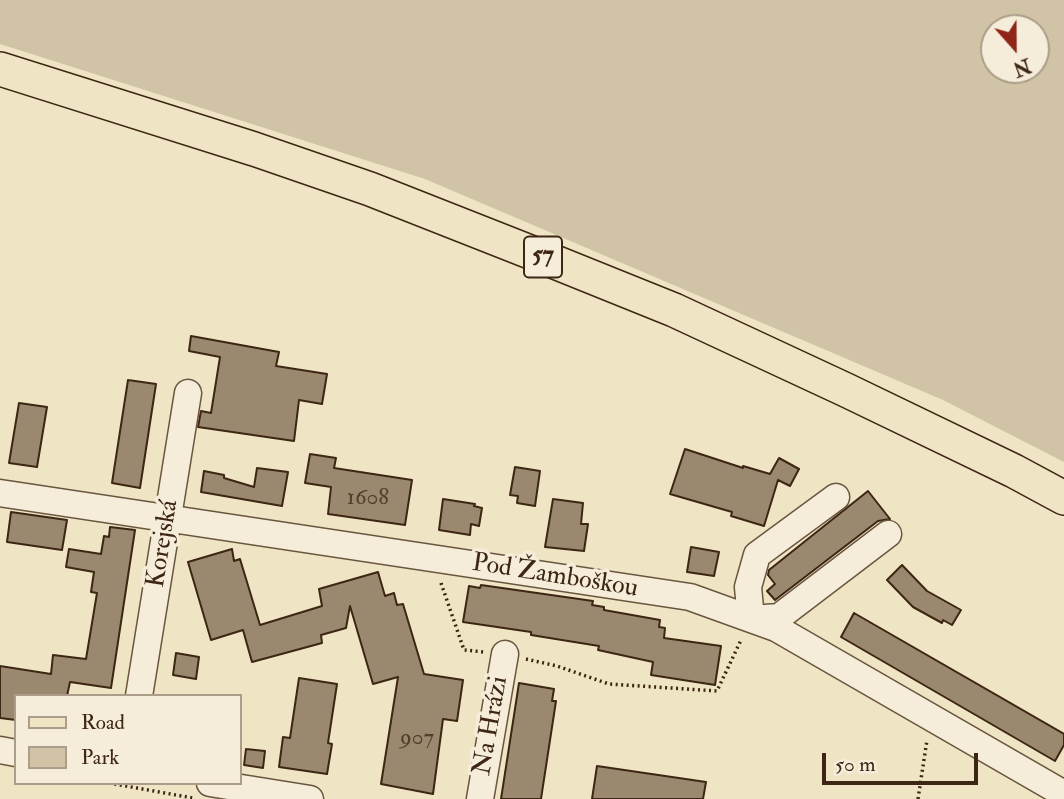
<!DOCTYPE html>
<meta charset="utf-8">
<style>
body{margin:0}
#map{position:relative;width:1064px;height:799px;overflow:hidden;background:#efe4c4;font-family:"IM FELL Double Pica",serif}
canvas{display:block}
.legend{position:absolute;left:14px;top:694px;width:228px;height:91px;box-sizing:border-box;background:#f5edd9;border:2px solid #ab9d8a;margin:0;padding:9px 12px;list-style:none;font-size:21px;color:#3d2613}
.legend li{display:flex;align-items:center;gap:14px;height:35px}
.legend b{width:35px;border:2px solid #ab9d8a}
.north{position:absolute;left:980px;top:14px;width:70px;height:70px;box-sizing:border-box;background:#f5edd9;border:2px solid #ab9d8a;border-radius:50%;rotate:159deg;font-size:19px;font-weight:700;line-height:28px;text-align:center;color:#3d2613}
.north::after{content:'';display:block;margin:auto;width:24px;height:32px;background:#8f2418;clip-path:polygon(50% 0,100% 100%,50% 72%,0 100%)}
.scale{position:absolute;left:822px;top:753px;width:156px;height:32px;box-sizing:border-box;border:4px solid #3d2613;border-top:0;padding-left:9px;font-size:21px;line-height:24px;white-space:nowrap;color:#3d2613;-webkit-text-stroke:5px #f5edd9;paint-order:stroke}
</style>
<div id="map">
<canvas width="1064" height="799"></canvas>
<ul class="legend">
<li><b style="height:9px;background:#efe4c4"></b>Road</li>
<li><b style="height:19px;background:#d1c4a6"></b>Park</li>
</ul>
<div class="north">N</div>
<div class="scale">50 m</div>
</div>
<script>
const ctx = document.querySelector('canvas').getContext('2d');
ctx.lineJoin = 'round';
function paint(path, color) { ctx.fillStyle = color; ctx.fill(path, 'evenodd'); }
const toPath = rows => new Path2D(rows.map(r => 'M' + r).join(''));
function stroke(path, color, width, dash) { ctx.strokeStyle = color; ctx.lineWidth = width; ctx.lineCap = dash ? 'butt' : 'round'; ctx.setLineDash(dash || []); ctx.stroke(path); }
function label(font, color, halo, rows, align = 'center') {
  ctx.font = font + ' "IM FELL Double Pica",serif'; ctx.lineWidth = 7; ctx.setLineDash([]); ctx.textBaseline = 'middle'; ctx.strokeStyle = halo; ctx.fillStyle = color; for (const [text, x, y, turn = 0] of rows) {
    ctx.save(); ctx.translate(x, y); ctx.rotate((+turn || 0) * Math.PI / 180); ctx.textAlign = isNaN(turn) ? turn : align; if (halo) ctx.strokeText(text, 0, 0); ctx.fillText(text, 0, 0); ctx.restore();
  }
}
const green = toPath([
 [0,0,1064,0,1064,462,943,400,425,179,0,44],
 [1036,28,1036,70,994,70,994,28]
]);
const building = toPath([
 [191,336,279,352,276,366,327,374,322,404,299,400,294,441,198,427,201,411,211,413,220,357,189,351,191,336],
 [128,380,156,384,140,488,112,483,128,380],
 [19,403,47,407,37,467,9,463,19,403],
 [685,449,743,468,743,466,770,474,779,458,799,469,790,486,778,480,764,526,731,516,732,512,670,494,685,449],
 [310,454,336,458,334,468,412,480,405,525,328,514,331,487,305,483,310,454],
 [515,467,540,471,535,506,517,503,518,496,510,495,515,467],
 [257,468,288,472,282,506,201,492,204,471,224,475,224,478,254,487,257,468],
 [868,491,890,519,878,521,775,600,767,591,775,584,768,575,769,570,868,491],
 [443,499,475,504,474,506,482,508,479,526,471,524,470,535,439,530,443,499],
 [553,499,583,503,581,524,588,524,584,551,545,547,553,499],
 [11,512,67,520,62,550,7,542,11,512],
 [110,527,135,530,111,688,70,682,67,696,16,696,16,720,0,718,0,666,51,674,53,655,86,659,97,593,91,592,94,572,66,567,69,549,101,554,104,536,109,537,110,527],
 [691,547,719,552,714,576,687,572,691,547],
 [232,549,234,561,240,559,260,625,322,606,319,589,378,572,385,596,394,593,397,605,403,604,424,674,463,680,457,721,443,719,433,794,381,784,398,677,373,684,350,606,346,628,321,635,322,643,252,662,243,630,211,640,188,562,232,549],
 [902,565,927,591,961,610,952,625,943,620,942,623,913,607,887,580,902,565],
 [481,585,593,601,592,605,604,607,604,610,660,620,659,627,665,628,664,638,721,646,715,685,651,675,653,662,598,650,599,646,531,635,531,632,463,622,469,586,480,588,481,585],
 [854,613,1064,734,1064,745,1055,761,841,637,854,613],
 [176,653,199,657,196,679,173,675,176,653],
 [299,678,337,684,328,743,332,744,327,774,279,767,283,737,290,738,299,678],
 [519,683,554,689,552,701,556,701,541,799,501,799,519,683],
 [246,749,265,751,263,768,244,765,246,749],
 [597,766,706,782,703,799,592,799,597,766]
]);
const path = toPath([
 [441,583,464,650,484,652],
 [526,659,557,666,609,684,717,691,741,640],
 [109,783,193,798],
 [918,799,927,740]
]);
const minor = toPath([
 [0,493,690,597,776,628,1064,794],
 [836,497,757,555,748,587,751,619,779,617,888,534],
 [139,696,188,393],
 [0,750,16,753],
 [210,783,310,799],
 [480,799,505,654]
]);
const major = toPath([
 [0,69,254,149,370,189,530,252,674,310,846,390,1014,471,1064,498]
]);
const numberNames = [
 ["1608",368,499],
 ["907",417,739]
];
const shields = [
 [543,257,38]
];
const shieldNames = [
 ["57",543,257]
];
const streetNames = [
 ["Korejská",164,544,-81],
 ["Pod Žamboškou",555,577,9],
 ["Na Hrázi",492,726,-80]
];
paint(green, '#d1c4a6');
paint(building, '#9a896f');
stroke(building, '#3d2613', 2);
stroke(minor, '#6a563f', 29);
stroke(major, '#3d2613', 36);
stroke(path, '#3d2613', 3.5, [2, 3.5]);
stroke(minor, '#f5edd9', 26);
stroke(major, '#efe4c4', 33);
label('23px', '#543f2a', null, numberNames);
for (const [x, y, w] of shields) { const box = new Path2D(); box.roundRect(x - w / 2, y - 20.5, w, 41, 5); ctx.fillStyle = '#f5edd9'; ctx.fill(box); stroke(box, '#3d2613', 2); }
label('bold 24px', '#3d2613', null, shieldNames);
label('26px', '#3d2613', '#f5edd9', streetNames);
</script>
